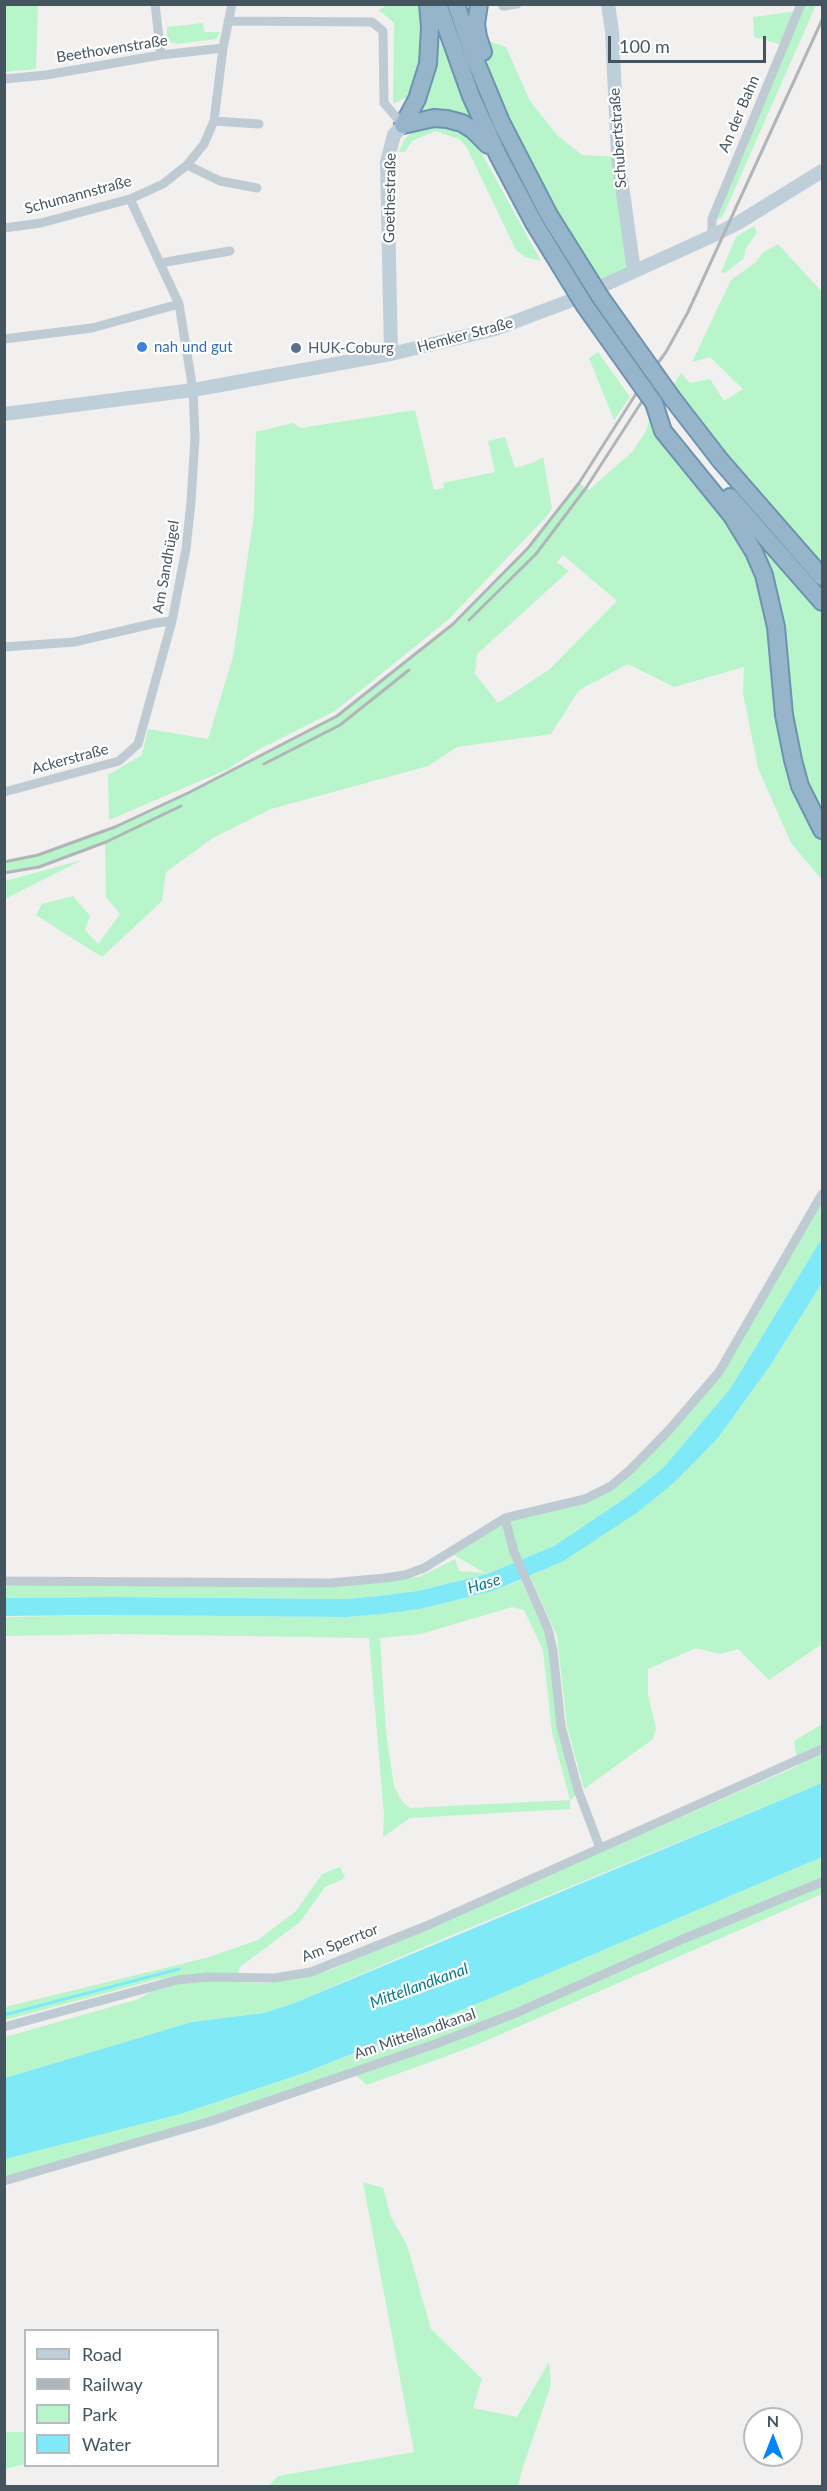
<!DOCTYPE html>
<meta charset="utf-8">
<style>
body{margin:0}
#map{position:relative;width:827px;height:2491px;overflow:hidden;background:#f2efef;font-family:Lato,sans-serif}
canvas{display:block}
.frame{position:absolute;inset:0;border:6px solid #45555f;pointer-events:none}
.legend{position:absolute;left:24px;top:2329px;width:195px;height:138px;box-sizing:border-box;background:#fff;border:2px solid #b5bbbf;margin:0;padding:8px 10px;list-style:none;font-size:18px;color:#45555f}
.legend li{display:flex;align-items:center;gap:12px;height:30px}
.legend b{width:30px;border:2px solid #b5bbbf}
.north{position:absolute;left:743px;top:2407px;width:60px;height:60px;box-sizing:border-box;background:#fff;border:2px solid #b5bbbf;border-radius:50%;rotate:0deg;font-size:16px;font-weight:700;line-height:24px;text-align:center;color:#45555f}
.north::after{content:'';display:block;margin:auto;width:21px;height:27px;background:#0385f8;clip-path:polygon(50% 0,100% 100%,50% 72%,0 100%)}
.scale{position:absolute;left:608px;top:36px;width:158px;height:27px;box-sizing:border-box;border:3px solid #45555f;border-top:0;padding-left:8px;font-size:18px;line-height:21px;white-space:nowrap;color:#45555f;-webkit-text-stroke:4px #fff;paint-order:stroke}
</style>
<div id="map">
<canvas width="827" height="2491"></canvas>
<div class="frame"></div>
<ul class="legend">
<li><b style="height:8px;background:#bfcfda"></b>Road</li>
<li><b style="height:8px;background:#b0b5ba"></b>Railway</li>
<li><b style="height:16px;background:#b8f5ca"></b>Park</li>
<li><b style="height:16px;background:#80e9f7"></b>Water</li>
</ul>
<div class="north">N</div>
<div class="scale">100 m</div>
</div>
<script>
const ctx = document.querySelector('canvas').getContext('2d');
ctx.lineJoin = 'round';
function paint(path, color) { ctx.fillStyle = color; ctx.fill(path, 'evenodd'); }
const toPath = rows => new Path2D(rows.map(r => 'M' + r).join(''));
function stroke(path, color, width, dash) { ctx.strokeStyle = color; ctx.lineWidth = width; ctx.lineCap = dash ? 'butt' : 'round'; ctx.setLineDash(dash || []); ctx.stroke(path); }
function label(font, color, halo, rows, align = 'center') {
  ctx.font = font + ' Lato,sans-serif'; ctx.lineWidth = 4.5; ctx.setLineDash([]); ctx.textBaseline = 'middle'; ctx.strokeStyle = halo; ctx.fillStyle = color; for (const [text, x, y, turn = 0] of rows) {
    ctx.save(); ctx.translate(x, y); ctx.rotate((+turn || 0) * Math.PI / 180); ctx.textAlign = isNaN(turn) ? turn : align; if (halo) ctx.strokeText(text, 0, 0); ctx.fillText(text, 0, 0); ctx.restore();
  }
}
const green = toPath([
 [5,4,38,5,36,69,5,72],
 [387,5,422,5,426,23,417,83,407,97,393,104,394,23,379,10],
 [801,5,816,5,723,216,711,224,783,45,754,37,753,17,798,11],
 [203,23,204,32,220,32,216,39,177,44,170,42,167,37,167,27],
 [478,37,506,47,530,101,558,136,582,155,618,157,634,271,595,289,501,122,496,86],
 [436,39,439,39,470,117,466,119,414,118],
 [447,124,475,141,541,261,525,257,516,250,466,146,459,139,435,131,412,141,405,152,399,152,404,140,416,128],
 [754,226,757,232,745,250,744,258,725,273,721,272,736,237],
 [778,244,822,292,822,577,668,393,681,373,690,383,710,379,724,401,743,389,710,357,692,362,731,280,756,262,762,253],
 [598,352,630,397,614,420,589,358],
 [654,403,700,477,707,471,822,602,822,880,791,843,758,768,743,693,744,667,674,687,628,664,579,690,551,734,457,747,428,766,271,809,213,838,166,872,162,901,102,957,36,915,42,904,73,896,90,916,85,930,98,944,120,914,106,897,105,843,39,867,5,873,6,862,38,855,115,827,190,792,337,716,453,624,528,548,579,483,589,490,632,452,646,431],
 [563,555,617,601,550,669,498,703,475,674,477,654,569,571,557,562],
 [415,410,434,490,444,488,443,483,495,472,488,441,505,437,515,468,535,462,543,457,552,508,546,517,449,619,335,711,256,751,228,769,109,820,108,775,142,755,148,729,208,739,233,657,254,515,256,432,293,423,301,428],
 [82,860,5,899,5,881],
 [822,1194,822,1238,730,1389,663,1468,627,1497,554,1546,487,1574,416,1591,378,1596,346,1599,111,1597,5,1598,4,1586,34,1584,339,1585,419,1577,455,1559,459,1571,485,1573,449,1552,493,1524,585,1499,611,1486,719,1372],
 [822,1283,822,1644,769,1680,738,1649,720,1654,696,1648,648,1669,648,1695,656,1728,653,1739,584,1789,567,1726,557,1636,530,1576,562,1562,676,1481,718,1438,770,1366],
 [521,1580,550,1643,577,1795,570,1800,570,1809,410,1818,383,1837,384,1815,369,1638,114,1634,5,1636,4,1617,111,1615,347,1617,420,1609,493,1591],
 [512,1607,524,1610,543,1650,552,1732,570,1800,410,1808,402,1801,394,1786,386,1732,380,1638,421,1634],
 [822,1724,822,1783,445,1938,292,2004,263,2013,193,2022,5,2078,5,2037,139,1999,173,1978,158,1979,5,2020,5,2007,206,1958,258,1940,296,1911,322,1874,340,1867,345,1878,325,1887,300,1922,240,1967,236,1982,270,1983,328,1971,798,1766,794,1741],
 [822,1857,822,1894,474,2046,367,2085,352,2072,5,2181,4,2159,304,2073,486,2000],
 [363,2182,383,2188,391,2217,407,2245,431,2329,482,2379,473,2408,517,2417,549,2362,551,2385,522,2470,518,2486,268,2486,278,2476,414,2452],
 [5,2432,25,2432,25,2464,5,2469]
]);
const water = toPath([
 [822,1238,822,1283,770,1366,718,1438,676,1481,638,1512,562,1562,493,1591,420,1609,380,1614,347,1617,111,1615,5,1616,4,1598,111,1597,346,1599,378,1596,417,1591,487,1574,554,1546,627,1497,663,1468,730,1389],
 [822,1783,822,1857,486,2000,304,2073,180,2114,5,2159,5,2078,192,2022,263,2013,292,2004]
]);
const stream = toPath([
 [4,2015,179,1969]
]);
const minor = toPath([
 [155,4,161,55],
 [503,6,517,4],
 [228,21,372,22,383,31,384,103,403,125],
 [4,79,46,75,161,55,223,48],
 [214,121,259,124],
 [187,165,204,144,214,121,223,48,232,4],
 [4,228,41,223,130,199,163,184,187,165,220,181,257,188],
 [712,236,712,219,801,4],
 [160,263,230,251],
 [4,339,92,328,179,304],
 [4,647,74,642,156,623,172,621],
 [4,792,119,761,138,744,172,621,186,549,191,502,195,438,193,390,179,304,130,199],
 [505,1518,514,1552,548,1629,553,1651,561,1726,578,1790,600,1848],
 [4,1581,331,1583,385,1578,405,1575,424,1568,505,1518,585,1499,611,1486,630,1470,669,1430,719,1372,822,1194],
 [4,2027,177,1980,207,1977,274,1978,311,1972,426,1926,822,1749],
 [4,2181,211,2121,438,2043,516,2013,683,1939,822,1882]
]);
const secondary = toPath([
 [608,4,612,31,618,157,634,271],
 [391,354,387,162,394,135,403,125],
 [4,414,193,390,391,354,495,329,567,302,712,236,738,223,822,171]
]);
const trunk = toPath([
 [438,4,471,96,498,155,534,223],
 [456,4,474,57,501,122,549,215],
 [479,4,476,24,478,37,483,52],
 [403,125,417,99,428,64,430,27,428,4],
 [403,125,434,118,447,119,462,123,473,130,488,145],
 [672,398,720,460,822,577],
 [654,403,663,431,732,516,754,552,764,575,776,627,784,715,793,760,800,786,822,830],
 [730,497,822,602]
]);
const rail = toPath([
 [469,620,536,554,586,488,659,375],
 [264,764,340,725,409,670],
 [4,862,38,855,115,827,190,792,337,716,453,624,528,548,579,483,641,386,666,352,688,312,822,20],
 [4,873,39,867,106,842,181,806]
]);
const trunkBridge = toPath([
 [549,215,601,298,672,398],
 [534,223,585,306,654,403]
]);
const markers = [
 [142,347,6,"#3f7fe0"],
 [296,348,6,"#5c6f8a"]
];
const streetNames = [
 ["Beethovenstraße",112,49,-9],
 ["An der Bahn",739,114,-67],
 ["Schubertstraße",618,138,-94],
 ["Schumannstraße",78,195,-15],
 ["Goethestraße",390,198,-89],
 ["Hemker Straße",465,335,-15],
 ["Am Sandhügel",166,567,-80],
 ["Ackerstraße",70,759,-15],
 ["Am Sperrtor",340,1943,-21],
 ["Am Mittellandkanal",415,2034,-19]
];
const shopNames = [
 ["nah und gut",154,347]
];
const serviceNames = [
 ["HUK-Coburg",308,348]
];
const waterNames = [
 ["Hase",484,1584,-17],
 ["Mittellandkanal",419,1986,-20]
];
paint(green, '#b8f5ca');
paint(water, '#80e9f7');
stroke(stream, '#80e9f7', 3);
stroke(trunk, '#6c93b0', 20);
stroke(minor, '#becbd3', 9);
stroke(secondary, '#bfcfda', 14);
stroke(trunk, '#96b5ca', 16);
stroke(rail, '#b0b5ba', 3);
stroke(trunkBridge, '#6c93b0', 20, []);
stroke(trunkBridge, '#96b5ca', 16);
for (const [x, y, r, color] of markers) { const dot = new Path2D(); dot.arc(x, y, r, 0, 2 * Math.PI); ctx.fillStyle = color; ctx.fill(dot); stroke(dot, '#fff', 2); }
label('15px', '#45555f', '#fff', streetNames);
label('15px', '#366cbe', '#fff', shopNames, 'left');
label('15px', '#4e5e75', '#fff', serviceNames, 'left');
label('italic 16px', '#047d8d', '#fff', waterNames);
</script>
